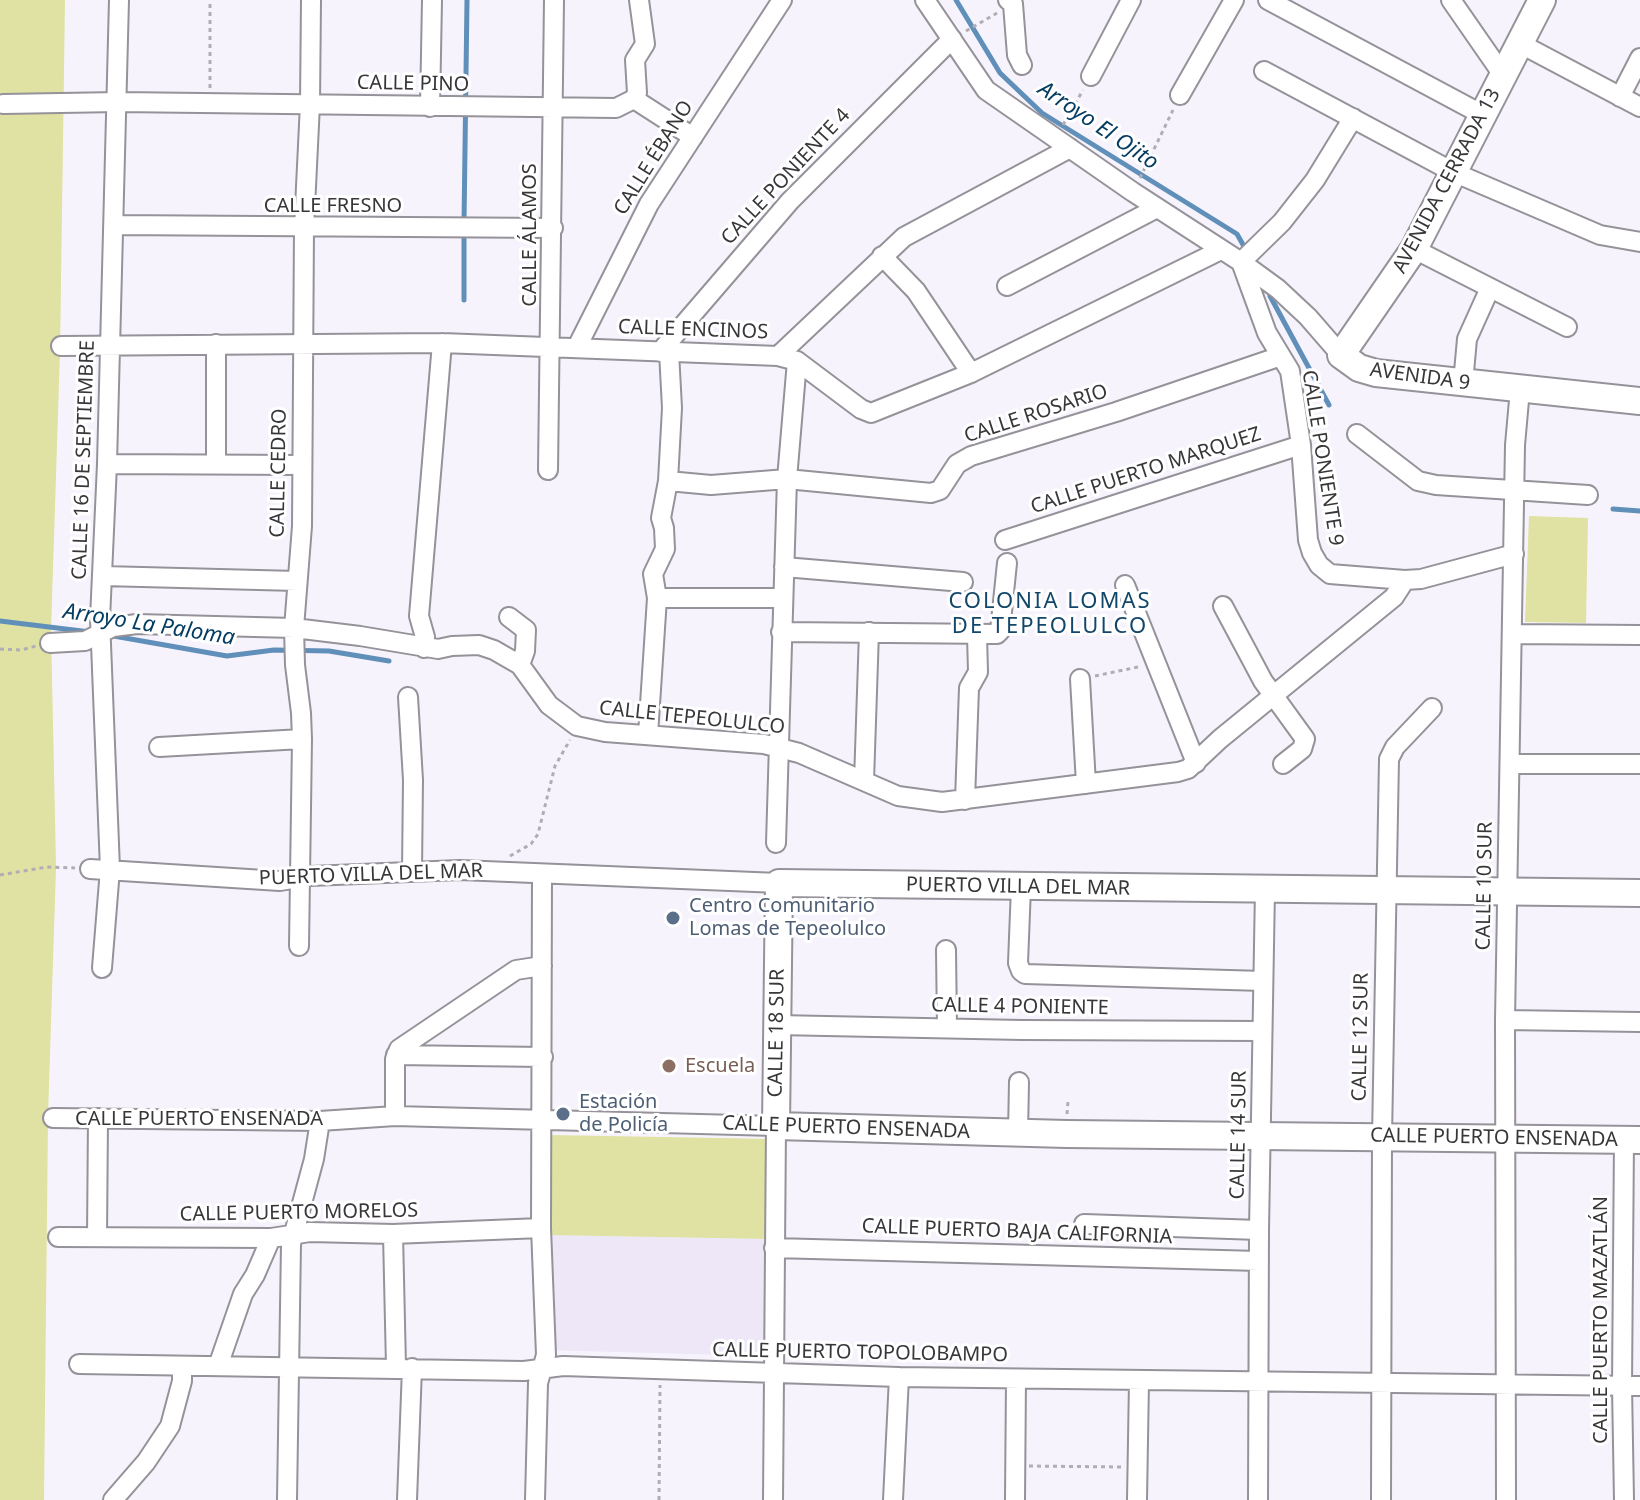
<!DOCTYPE html>
<meta charset="utf-8">
<style>
body{margin:0}
canvas{display:block;background:#f7f3fc}
</style>
<canvas width="1640" height="1500"></canvas>
<script>
const ctx = document.querySelector('canvas').getContext('2d');
ctx.lineJoin = 'round';
function paint(path, color) { ctx.fillStyle = color; ctx.fill(path, 'evenodd'); }
const toPath = rows => new Path2D(rows.map(r => 'M' + r).join(''));
function stroke(path, color, width, dash) { ctx.strokeStyle = color; ctx.lineWidth = width; ctx.lineCap = dash ? 'butt' : 'round'; ctx.setLineDash(dash || []); ctx.stroke(path); }
function label(font, color, halo, rows, align = 'center') {
  ctx.font = font + ' "Noto Sans",sans-serif'; ctx.lineWidth = 6; ctx.setLineDash([]); ctx.textBaseline = 'middle'; ctx.strokeStyle = halo; ctx.fillStyle = color; for (const [text, x, y, turn = 0] of rows) {
    ctx.save(); ctx.translate(x, y); ctx.rotate((+turn || 0) * Math.PI / 180); ctx.textAlign = isNaN(turn) ? turn : align; if (halo) ctx.strokeText(text, 0, 0); ctx.fillText(text, 0, 0); ctx.restore();
  }
}
const built = toPath([
 [546,1235,769,1239,765,1356,544,1350]
]);
const green = toPath([
 [0,0,65,0,60,352,51,629,56,867,48,1117,44,1500,0,1500],
 [1529,516,1588,518,1586,623,1525,622],
 [550,1135,774,1139,769,1239,546,1235]
]);
const stream = toPath([
 [956,0,1000,73,1042,113,1237,234,1246,250],
 [464,223,467,0],
 [1270,296,1329,405],
 [464,300,464,233],
 [1613,509,1640,511],
 [0,621,90,632],
 [108,635,227,656,274,650,329,651,389,661]
]);
const path = toPath([
 [966,31,997,13],
 [210,88,210,0],
 [1063,125,1083,90],
 [1140,178,1173,110],
 [0,649,21,650,36,646],
 [1095,676,1138,667],
 [510,856,531,844,538,834,555,766,570,740],
 [0,875,47,867,75,868],
 [1067,1114,1068,1101],
 [1029,1466,1122,1467],
 [659,1500,660,1385]
]);
const street = toPath([
 [925,0,986,90,1133,192,1241,262,1267,333,1290,371,1301,445,1308,540,1312,553,1319,565,1330,574,1405,580],
 [1008,0,1013,4,1017,55,1022,65],
 [1268,0,1483,115],
 [1451,0,1503,75],
 [1519,43,1640,107],
 [1264,71,1453,172,1600,235,1640,242],
 [1091,76,1131,0],
 [1180,95,1234,0],
 [1620,97,1640,58],
 [634,99,637,93,635,60,645,44,639,0],
 [3,104,118,102,616,108,634,99,693,137],
 [430,107,432,0],
 [114,225,553,228],
 [1414,249,1567,327],
 [882,256,916,291,971,373],
 [1007,286,1157,208],
 [216,344,216,464],
 [61,346,442,343,778,356,797,361,861,409,871,413,971,373,1221,250],
 [577,347,649,204,782,0],
 [660,352,790,201,952,39],
 [1341,355,1308,317,1278,289,1241,262,1282,222,1315,180,1353,118],
 [778,356,904,237,1070,148],
 [1463,383,1467,339,1490,288],
 [1357,434,1418,481,1436,485,1588,495],
 [107,464,302,465],
 [548,470,554,0],
 [668,481,711,485,787,479,931,493,940,490,957,464,971,456,1116,412,1281,356],
 [1005,540,1301,445],
 [784,567,963,582],
 [103,576,297,581],
 [1125,585,1196,763],
 [657,598,782,598],
 [1223,606,1263,681,1305,739,1302,749,1283,764],
 [509,617,526,630,525,651,520,665],
 [781,632,997,634,1000,631,1007,563],
 [1513,634,1640,635],
 [50,643,85,641,113,627,137,624,294,628,360,636,438,649,452,646,479,645,494,650,520,665,549,705,577,726,605,732,764,744,799,753,898,796,942,802,1178,772,1188,769,1220,739,1394,597,1405,580,1421,579,1514,554],
 [424,648,425,637,419,616,442,343],
 [1080,679,1086,784],
 [408,697,413,780,412,871],
 [648,735,657,598,653,574,665,549,664,528,661,518,668,481,672,408,669,352],
 [159,747,302,739],
 [1510,764,1640,764],
 [864,781,869,632],
 [965,800,969,688,978,672,977,635],
 [776,843,787,479,797,361],
 [90,869,280,881,310,876,460,870,779,883],
 [1021,887,1018,963,1021,971,1025,974,1263,981],
 [299,946,302,739,301,713,295,665,294,628,302,526,304,228,310,104,311,0],
 [946,950,947,1027],
 [102,968,110,869,100,619,107,464,119,0],
 [1505,1020,1640,1022],
 [777,1025,1022,1030,1262,1031],
 [396,1055,543,1057],
 [395,1116,395,1059,399,1049,516,970,542,966],
 [53,1118,320,1121,395,1116,776,1126,773,1500],
 [1018,1133,1019,1082],
 [1624,1139,1622,1386,1624,1500],
 [1084,1224,1259,1230],
 [393,1234,396,1367],
 [58,1237,271,1238,310,1232,393,1234,541,1228],
 [97,1237,98,1118],
 [774,1248,1259,1261],
 [79,1364,524,1371,563,1366,899,1377,1640,1386],
 [218,1366,243,1294,255,1275,271,1238],
 [113,1500,146,1462,170,1426,182,1381,182,1366],
 [287,1500,291,1244,314,1159,320,1121],
 [407,1500,412,1368],
 [535,1500,538,1383,546,1355,541,1228,542,874],
 [893,1500,899,1377],
 [1015,1500,1016,1379],
 [1137,1500,1139,1381],
 [1258,1500,1259,1230,1265,889],
 [1381,1500,1382,1137,1389,759,1395,747,1432,708],
 [1506,1500,1505,1020,1515,445,1520,389]
]);
const secondary = toPath([
 [1542,0,1414,249,1341,355,1359,368,1376,373,1640,401],
 [1640,893,779,883,776,1126,1067,1134,1640,1140]
]);
const markers = [
 [673,918,8,"#5c6f8a"],
 [669,1066,8,"#8d6e63"],
 [563,1114,8,"#5c6f8a"]
];
const streetNames = [
 ["CALLE PINO",413,84,1],
 ["CALLE ÉBANO",654,158,-58],
 ["CALLE PONIENTE 4",786,177,-47],
 ["AVENIDA CERRADA 13",1447,181,-62],
 ["CALLE FRESNO",333,206],
 ["CALLE ÁLAMOS",530,235,-90],
 ["CALLE ENCINOS",693,330,2],
 ["AVENIDA 9",1420,377,8],
 ["CALLE ROSARIO",1036,414,-18],
 ["CALLE PONIENTE 9",1322,458,81],
 ["CALLE 16 DE SEPTIEMBRE",84,460,-88],
 ["CALLE PUERTO MARQUEZ",1146,471,-18],
 ["CALLE CEDRO",279,473,-89],
 ["CALLE TEPEOLULCO",692,718,6],
 ["PUERTO VILLA DEL MAR",371,875,-2],
 ["CALLE 10 SUR",1485,886,-89],
 ["PUERTO VILLA DEL MAR",1018,887,1],
 ["CALLE 4 PONIENTE",1020,1007,1],
 ["CALLE 18 SUR",777,1033,-89],
 ["CALLE 12 SUR",1361,1037,-89],
 ["CALLE PUERTO ENSENADA",199,1119],
 ["CALLE PUERTO ENSENADA",846,1128,2],
 ["CALLE 14 SUR",1239,1135,-89],
 ["CALLE PUERTO ENSENADA",1494,1138,1],
 ["CALLE PUERTO MORELOS",299,1213,-1],
 ["CALLE PUERTO BAJA CALIFORNIA",1017,1232,2],
 ["CALLE PUERTO MAZATLÁN",1601,1320,-90],
 ["CALLE PUERTO TOPOLOBAMPO",860,1353,1]
];
const serviceNames = [
 ["Centro Comunitario",689,906],
 ["Lomas de Tepeolulco",689,929],
 ["Estación",579,1102],
 ["de Policía",579,1125]
];
const educationNames = [
 ["Escuela",685,1066]
];
const waterNames = [
 ["Arroyo El Ojito",1098,126,34],
 ["Arroyo La Paloma",149,625,9]
];
const neighbourhoodNames = [
 ["COLONIA LOMAS",1050,602],
 ["DE TEPEOLULCO",1050,627]
];
paint(built, '#eee7f7');
paint(green, '#dfe2a2');
stroke(stream, '#6090b9', 5);
stroke(street, '#959299', 22);
stroke(secondary, '#959299', 30);
stroke(path, '#b0adb4', 3, [4, 4]);
stroke(street, '#fff', 18);
stroke(secondary, '#fff', 26);
for (const [x, y, r, color] of markers) { const dot = new Path2D(); dot.arc(x, y, r, 0, 2 * Math.PI); ctx.fillStyle = color; ctx.fill(dot); stroke(dot, '#fff', 3); }
label('20px', '#373639', '#fff', streetNames);
label('20px', '#4e5e75', '#fff', serviceNames, 'left');
label('20px', '#785e54', '#fff', educationNames, 'left');
label('italic 22px', '#053d62', '#fff', waterNames);
ctx.letterSpacing = '2px';
label('22px', '#13476a', '#fff', neighbourhoodNames);
ctx.letterSpacing = '0px';
</script>
